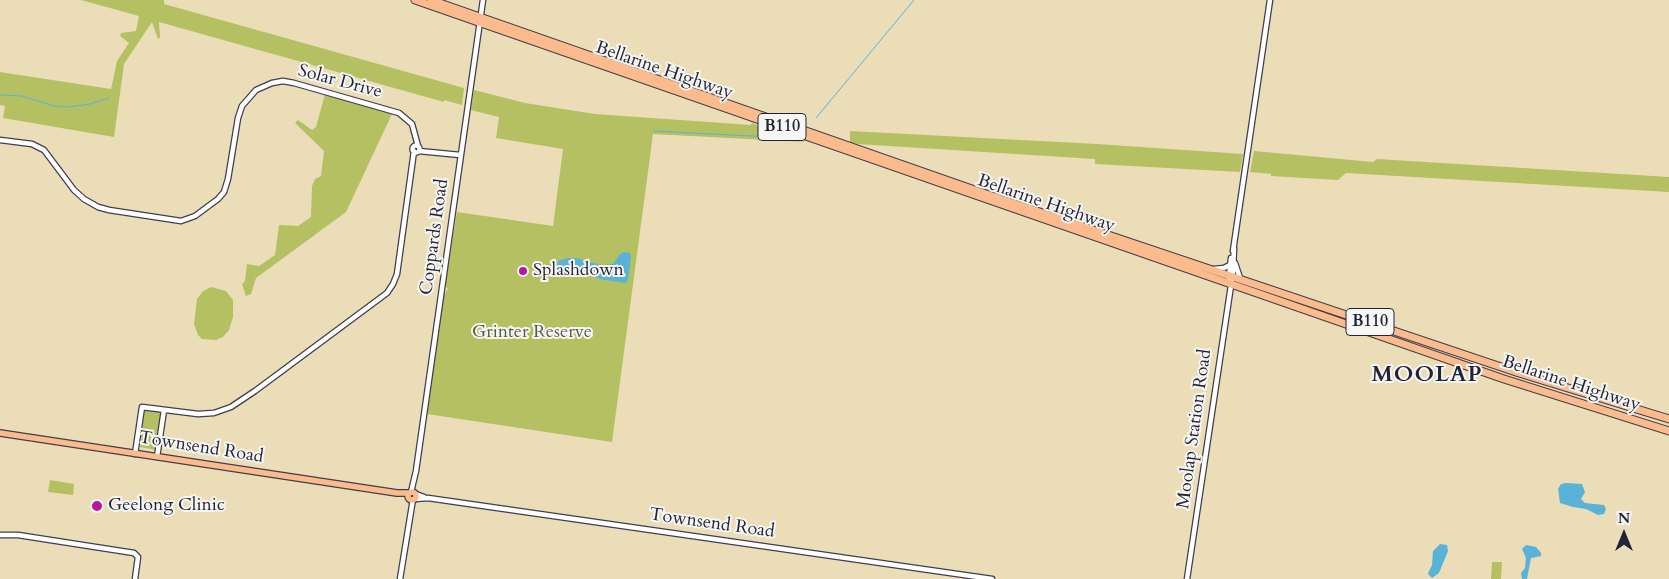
<!DOCTYPE html>
<style>
body{margin:0}
#map{position:relative;width:1669px;height:579px;overflow:hidden;background:#ecddb9;font-family:Cardo,serif}
canvas{display:block}
.north{position:absolute;left:1599px;top:509px;width:50px;height:50px;-webkit-text-stroke:4px #f6f6f2;paint-order:stroke;rotate:0deg;font-size:14px;font-weight:700;line-height:20px;text-align:center;color:#22223b}
.north::after{content:'';display:block;margin:auto;width:18px;height:22px;background:#22223b;clip-path:polygon(50% 0,100% 100%,50% 72%,0 100%)}
</style>
<div id="map">
<canvas width="1669" height="579"></canvas>
<div class="north">N</div>
</div>
<script>
const ctx = document.querySelector('canvas').getContext('2d');
ctx.lineJoin = 'round';
function paint(path, color) { ctx.fillStyle = color; ctx.fill(path, 'evenodd'); }
const toPath = rows => new Path2D(rows.map(r => 'M' + r).join(''));
function stroke(path, color, width, dash) { ctx.strokeStyle = color; ctx.lineWidth = width; ctx.lineCap = dash ? 'butt' : 'round'; ctx.setLineDash(dash || []); ctx.stroke(path); }
function label(font, color, halo, rows, align = 'center') {
  ctx.font = font + ' Cardo,serif'; ctx.lineWidth = 4; ctx.setLineDash([]); ctx.textBaseline = 'middle'; ctx.strokeStyle = halo; ctx.fillStyle = color; for (const [text, x, y, turn = 0] of rows) {
    ctx.save(); ctx.translate(x, y); ctx.rotate((+turn || 0) * Math.PI / 180); ctx.textAlign = isNaN(turn) ? turn : align; if (halo) ctx.strokeText(text, 0, 0); ctx.fillText(text, 0, 0); ctx.restore();
  }
}
const green = toPath([
 [81,0,164,0,164,4,464,88,462,105,444,100,444,102,159,22,160,37,158,39,152,22,124,64,114,137,3,118,5,106,0,105,0,72,111,89,117,61,129,43,120,36,121,33,136,31,139,16],
 [474,90,525,103,595,114,751,125,752,123,805,142,653,134,612,442,427,414,443,296,448,289,445,286,457,212,553,226,563,149,496,138,499,117,471,110],
 [325,94,392,114,346,212,256,278,251,294,246,296,242,284,245,281,247,264,259,266,275,255,279,225,298,226,311,217,312,186,315,179,321,176,324,151,295,123,298,120,312,130,316,127],
 [850,131,1097,144,1243,154,1240,172,1095,164,1095,159,857,144,850,142],
 [1254,151,1373,162,1377,159,1669,177,1669,192,1346,173,1338,180,1271,176,1271,174,1250,172],
 [211,287,226,291,233,300,233,317,229,330,223,337,216,340,202,339,198,335,194,324,197,299,203,291],
 [145,409,162,412,156,450,140,447],
 [50,480,74,484,73,495,48,492],
 [1492,562,1502,562,1501,579,1491,579]
]);
const water = toPath([
 [624,252,630,253,631,257,628,280,626,283,604,280,579,272,561,271,556,267,558,261,568,258,576,258,601,265,613,264,620,254],
 [1566,483,1582,484,1585,492,1581,499,1585,503,1604,505,1606,509,1604,514,1598,515,1586,509,1573,507,1560,503,1558,489,1561,484],
 [1440,544,1447,545,1448,551,1439,573,1432,578,1428,574,1429,571,1432,565,1433,551],
 [1526,545,1536,547,1541,553,1541,556,1531,558,1527,579,1522,579,1521,573,1525,568,1526,558,1522,549]
]);
const stream = toPath([
 [0,95,22,96,54,106,68,107,90,104,109,98],
 [816,118,914,0],
 [654,131,790,138]
]);
const minor = toPath([
 [0,140,32,144,44,150,74,190,84,199,98,207,109,210,181,221,195,216,218,199,224,192,228,179,238,118,242,106,256,90,272,83,283,81,294,83,399,113,412,124,418,146],
 '412.5 149a3.5 3.5 0 1 1 7 0a3.5 3.5 0 1 1-7 0Z',
 [419,151,460,155],
 [1233,251,1270,0],
 [1235,263,1240,278],
 [1214,269,1224,268,1230,265],
 [1229,278,1231,258],
 [135,454,142,407,198,414,214,413,231,407,255,391,387,293,393,284,397,274,414,151],
 [157,457,164,410],
 [411,492,416,471,483,0],
 [416,494,424,497],
 [415,499,428,498,992,579],
 [0,535,18,535,134,553,138,557,135,579],
 [400,579,413,499],
 [1187,579,1233,272,1234,248]
]);
const major = toPath([
 [0,433,397,493,410,493],
 '408 496a4 4 0 1 1 8 0a4 4 0 1 1-8 0Z'
]);
const highway = toPath([
 [415,0,1504,379,1669,431],
 [431,0,989,195,1519,373,1669,419]
]);
const markers = [
 [523,271,5,"#b5179e"],
 [97,506,6,"#b5179e"]
];
const shields = [
 [782,127,48],
 [1370,322,48]
];
const shieldNames = [
 ["B110",782,127],
 ["B110",1370,322]
];
const streetNames = [
 ["Bellarine Highway",664,71,19],
 ["Solar Drive",340,82,15],
 ["Bellarine Highway",1046,204,19],
 ["Coppards Road",435,237,-82],
 ["Bellarine Highway",1571,384,18],
 ["Moolap Station Road",1195,429,-82],
 ["Townsend Road",201,448,9],
 ["Townsend Road",712,524,8]
];
const poiNames = [
 ["Splashdown",533,271],
 ["Geelong Clinic",108,506]
];
const parkNames = [
 ["Grinter Reserve",532,333]
];
const districtNames = [
 ["MOOLAP",1427,376]
];
paint(green, '#b4c062');
paint(water, '#59b3d7');
stroke(stream, '#59b3d7', 1);
stroke(minor, '#403e4e', 7);
stroke(major, '#403e4e', 8);
stroke(highway, '#403e4e', 9);
stroke(minor, '#fff', 4.5);
stroke(major, '#fbbb8c', 5.5);
stroke(highway, '#fbbb8c', 7);
for (const [x, y, r, color] of markers) { const dot = new Path2D(); dot.arc(x, y, r, 0, 2 * Math.PI); ctx.fillStyle = color; ctx.fill(dot); stroke(dot, '#f6f6f2', 2); }
for (const [x, y, w] of shields) { const box = new Path2D(); box.roundRect(x - w / 2, y - 13.5, w, 27, 4); ctx.fillStyle = '#f6f6f2'; ctx.fill(box); stroke(box, '#22223b', 1); }
label('bold 16px', '#22223b', null, shieldNames);
label('18px', '#22223b', '#f6f6f2', streetNames);
label('18px', '#22223b', '#f6f6f2', poiNames, 'left');
label('18px', '#555949', '#f6f6f2', parkNames);
ctx.letterSpacing = '1px';
label('bold 22px', '#22223b', '#f6f6f2', districtNames);
ctx.letterSpacing = '0px';
</script>
